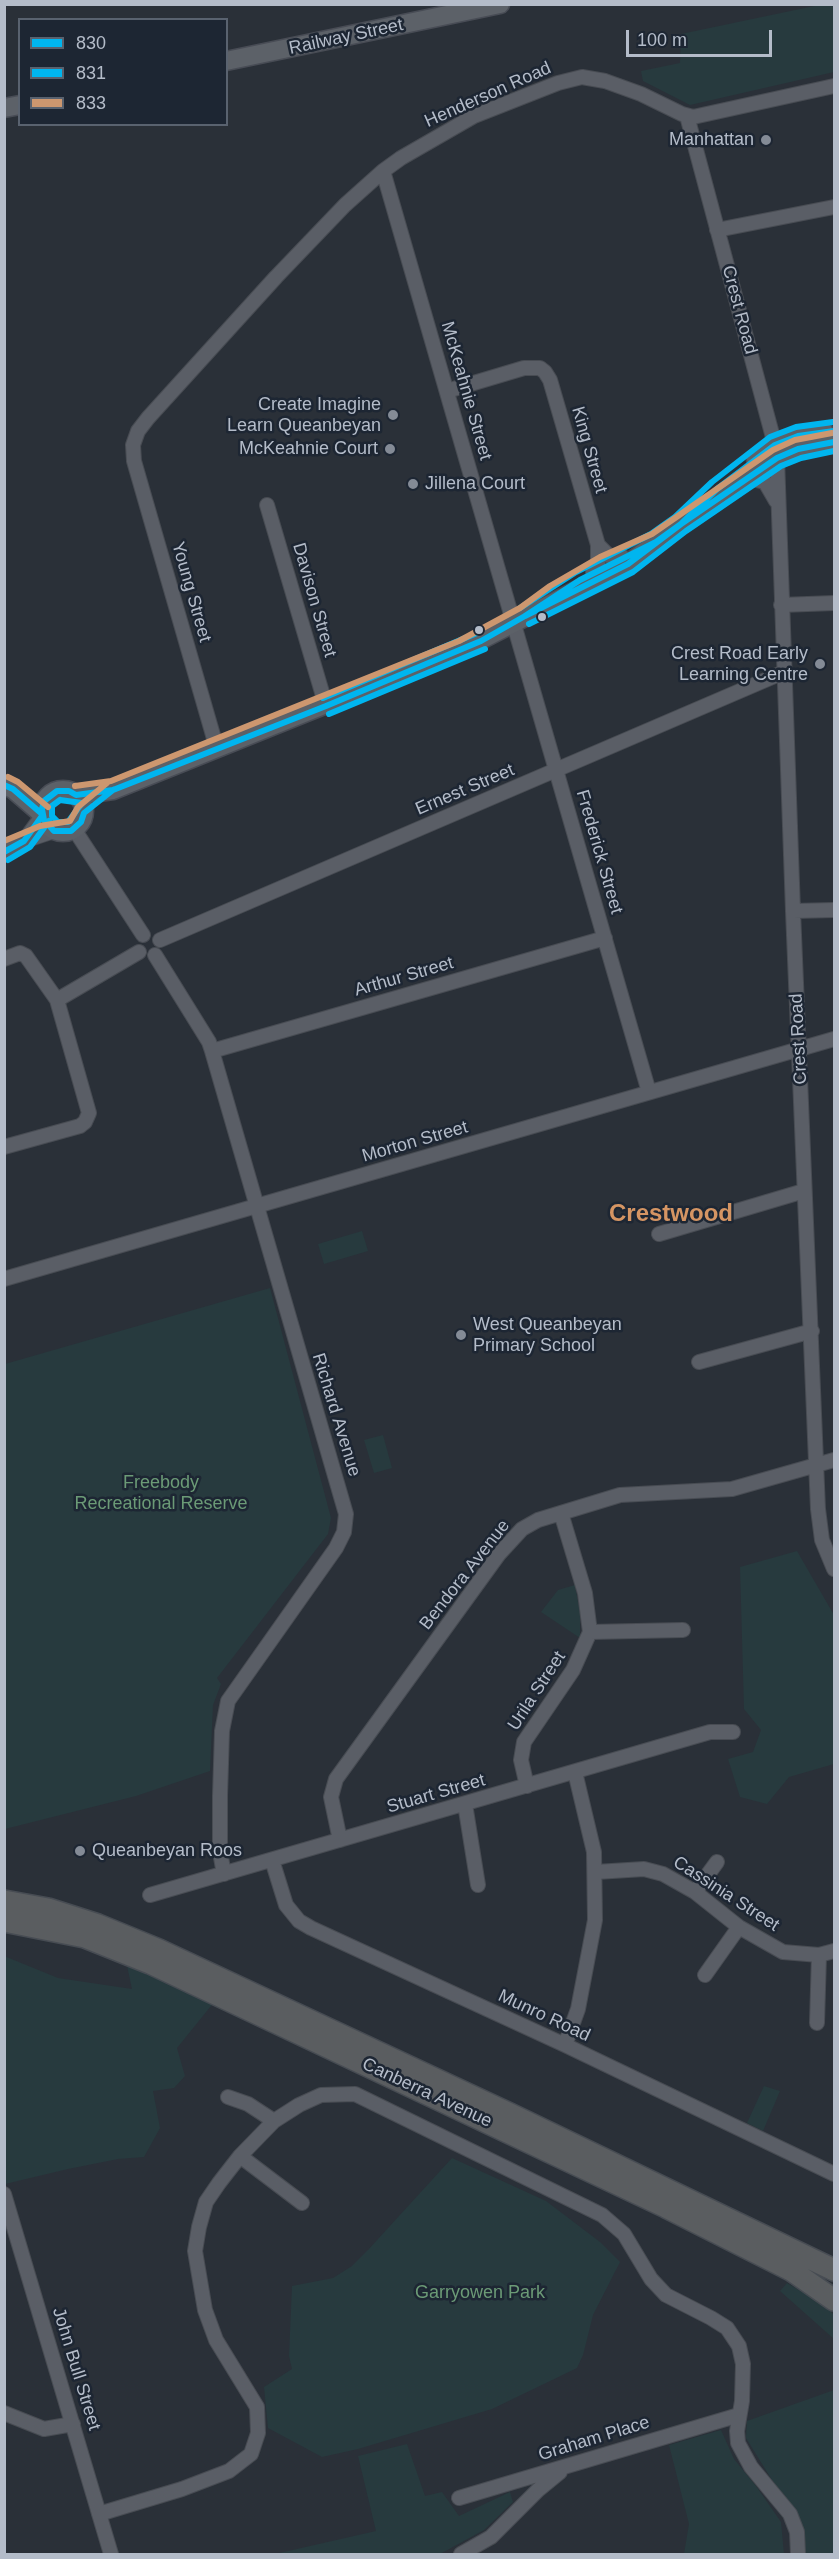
<!DOCTYPE html>
<style>
body{margin:0}
#map{position:relative;width:839px;height:2559px;overflow:hidden;background:#2a3038;font-family:Helvetica,sans-serif}
canvas{display:block}
.frame{position:absolute;inset:0;border:6px solid #b4bcc9;pointer-events:none}
.legend{position:absolute;left:18px;top:18px;width:210px;height:108px;box-sizing:border-box;background:#1d2633;border:2px solid #59626f;margin:0;padding:8px 10px;list-style:none;font-size:18px;color:#b4bcc9}
.legend li{display:flex;align-items:center;gap:12px;height:30px}
.legend b{width:30px;border:2px solid #59626f}
.scale{position:absolute;left:626px;top:30px;width:146px;height:27px;box-sizing:border-box;border:3px solid #b4bcc9;border-top:0;padding-left:8px;font-size:18px;line-height:21px;white-space:nowrap;color:#b4bcc9;-webkit-text-stroke:4px #1d2633;paint-order:stroke}
</style>
<div id="map">
<canvas width="839" height="2559"></canvas>
<div class="frame"></div>
<ul class="legend">
<li><b style="height:8px;background:#00b5ef"></b>830</li>
<li><b style="height:8px;background:#00b5ef"></b>831</li>
<li><b style="height:8px;background:#cd976f"></b>833</li>
</ul>
<div class="scale">100 m</div>
</div>
<script>
const ctx = document.querySelector('canvas').getContext('2d');
ctx.lineJoin = 'round';
function paint(path, color) { ctx.fillStyle = color; ctx.fill(path, 'evenodd'); }
const toPath = rows => new Path2D(rows.map(r => 'M' + r).join(''));
function stroke(path, color, width, dash) { ctx.strokeStyle = color; ctx.lineWidth = width; ctx.lineCap = dash ? 'butt' : 'round'; ctx.setLineDash(dash || []); ctx.stroke(path); }
function label(font, color, halo, rows, align = 'center') {
  ctx.font = font + ' Helvetica,sans-serif'; ctx.lineWidth = 5; ctx.setLineDash([]); ctx.textBaseline = 'middle'; ctx.strokeStyle = halo; ctx.fillStyle = color; for (const [text, x, y, turn = 0] of rows) {
    ctx.save(); ctx.translate(x, y); ctx.rotate((+turn || 0) * Math.PI / 180); ctx.textAlign = isNaN(turn) ? turn : align; if (halo) ctx.strokeText(text, 0, 0); ctx.fillText(text, 0, 0); ctx.restore();
  }
}
const green = toPath([
 [819,5,834,5,834,72,690,105,643,81,641,71,680,63,681,34],
 [362,1231,368,1251,324,1264,318,1244],
 [270,1288,331,1518,328,1534,217,1678,221,1684,213,1705,210,1771,136,1796,5,1829,5,1364],
 [383,1435,392,1468,374,1473,364,1440],
 [797,1551,834,1615,834,1764,789,1777,767,1804,740,1797,728,1759,753,1752,761,1730,744,1709,740,1567],
 [575,1585,580,1613,580,1638,541,1612,558,1590],
 [4,1956,58,1978,132,1989,126,1961,215,2001,177,2048,185,2076,174,2088,153,2091,160,2128,144,2157,118,2159,68,2169,5,2184],
 [764,2086,780,2091,763,2131,747,2123],
 [452,2158,546,2201,600,2242,620,2262,593,2315,583,2355,577,2368,492,2409,358,2449,322,2457,268,2428,264,2387,292,2369,289,2356,292,2286,333,2278,352,2266,368,2250],
 [787,2283,824,2305,834,2315,834,2339,780,2291],
 [834,2390,834,2554,802,2554,790,2509,746,2438,747,2421],
 [721,2430,734,2459,756,2486,781,2522,784,2554,684,2554,689,2524,669,2445],
 [407,2444,425,2496,442,2492,459,2516,510,2492,513,2502,484,2530,440,2554,275,2554,376,2531,358,2456]
]);
const minor = toPath([
 [687,116,775,445],
 [383,171,649,1092],
 [717,230,834,207],
 [447,391,524,368,540,368,545,372,550,380,598,545,598,565,593,572],
 [777,458,793,911,818,1509,822,1540,834,1569],
 [744,482,752,479,765,482,776,501],
 [267,505,326,706],
 [598,545,609,556,623,557],
 [781,605,834,603],
 [217,749,134,461,133,445,138,431,148,418,276,277,345,205,383,171,401,158,474,116,558,83,582,77,605,81,641,94,682,114,693,117,834,86],
 [74,829,143,935],
 [24,841,42,816],
 [4,852,24,841,54,831],
 [793,911,834,910],
 [160,940,784,672],
 [155,955,209,1042,212,1051,346,1514,344,1532,336,1548,228,1701,222,1731,220,1796,220,1852,224,1874],
 [4,959,20,953,26,956,57,1000,89,1113,85,1122,80,1126,4,1147],
 [57,1000,139,952],
 [212,1051,605,938],
 [659,1234,804,1191],
 [4,1279,834,1039],
 [699,1362,812,1331],
 [590,1632,683,1630],
 [527,1786,521,1760,524,1742,573,1670,590,1632,585,1593,561,1513],
 [465,1804,478,1885],
 [340,1840,331,1797,336,1779,499,1554,522,1529,538,1520,620,1495,732,1489,834,1460],
 [272,1860,286,1905,299,1921,311,1928,565,2045,834,2174],
 [596,1872,644,1869,663,1874,695,1892,739,1927,783,1952,819,1955,834,1951],
 [695,1892,717,1862],
 [150,1895,710,1732,733,1732],
 [705,1975,739,1927],
 [817,2023,819,1955],
 [565,2045,578,2009,595,1920,594,1852,575,1772],
 [228,2097,248,2104,274,2121],
 [240,2156,302,2203],
 [4,2194,111,2554],
 [4,2413,44,2429,73,2424],
 [459,2498,739,2415],
 [99,2514,182,2489,229,2471,251,2454,258,2433,257,2407,216,2340,205,2310,195,2251,199,2227,206,2202,219,2183,240,2156,274,2121,299,2105,321,2095,355,2094,602,2215,624,2234,651,2279,666,2295,711,2318,727,2328,739,2346,743,2364,742,2401,737,2431,738,2443,751,2467,790,2514,797,2532,798,2554],
 [461,2554,491,2537,538,2490,560,2472]
]);
const major = toPath([
 [226,61,500,4],
 [4,108,20,105],
 [756,459,784,440,824,432],
 [4,785,13,789,42,814],
 '42 811a21 21 0 1 1 42 0a21 21 0 1 1-42 0Z',
 [76,795,113,790,463,649,628,564,681,524,777,458,798,449,834,442]
]);
const highway = toPath([
 [4,1901,48,1909,98,1925,159,1950,510,2114,834,2270],
 [4,1921,85,1937,150,1963,666,2207,791,2270,834,2300]
]);
const bus1 = toPath([
 [681,524,717,489,775,445,798,436,834,431],
 [681,524,777,458,798,449,834,442],
 [525,616,580,580,656,542,681,524],
 [525,616,628,564,681,524],
 [481,641,525,616],
 [481,641,525,616],
 [326,706,481,641],
 [326,706,481,641],
 [4,785,13,789,42,814],
 [113,790,84,813,81,822,71,831,54,831,44,820,42,809,44,801,57,791,69,791,76,795,113,790],
 [113,790,326,706],
 [113,790,326,706],
 [4,852,24,841,42,816]
]);
const bus2 = toPath([
 [520,608,576,572,651,534,675,517,712,482,770,437,796,427,833,422],
 [529,624,633,572,686,531,781,466,801,458,834,451],
 [323,698,477,633],
 [329,714,485,649],
 [60,800,82,803,68,822,58,822,52,816,52,806,60,800],
 [8,860,30,847,49,821]
]);
const bus3 = toPath([
 [8,777,18,782,48,807],
 [75,786,111,781,459,641,520,608,550,586,600,557,652,534,773,450,795,440,832,433],
 [4,841,40,826,70,821,78,807,107,783]
]);
const markers = [
 [766,140,6,"#848b96"],
 [393,415,6,"#848b96"],
 [390,449,6,"#848b96"],
 [413,484,6,"#848b96"],
 [542,617,5,"#b4bcc9"],
 [479,630,5,"#b4bcc9"],
 [820,664,6,"#848b96"],
 [461,1335,6,"#848b96"],
 [80,1851,6,"#848b96"]
];
const streetNames = [
 ["Railway Street",346,37,-12],
 ["Henderson Road",488,95,-24],
 ["Crest Road",739,310,75],
 ["McKeahnie Street",466,391,74],
 ["King Street",589,450,74],
 ["Young Street",191,592,74],
 ["Davison Street",314,600,74],
 ["Ernest Street",465,790,-23],
 ["Frederick Street",599,852,74],
 ["Arthur Street",404,977,-16],
 ["Crest Road",799,1039,-93],
 ["Morton Street",415,1142,-16],
 ["Richard Avenue",336,1415,73],
 ["Bendora Avenue",465,1575,-52],
 ["Urila Street",537,1691,-57],
 ["Stuart Street",436,1794,-16],
 ["Cassinia Street",726,1894,33],
 ["Munro Road",544,2016,25],
 ["Canberra Avenue",427,2093,25],
 ["John Bull Street",76,2369,73],
 ["Graham Place",594,2439,-17]
];
const poiNames = [
 ["Manhattan",754,140],
 ["Create Imagine",381,405],
 ["Learn Queanbeyan",381,426],
 ["McKeahnie Court",378,449],
 ["Jillena Court",425,484,"left"],
 ["Crest Road Early",808,654],
 ["Learning Centre",808,675],
 ["West Queanbeyan",473,1325,"left"],
 ["Primary School",473,1346,"left"],
 ["Queanbeyan Roos",92,1851,"left"]
];
const parkNames = [
 ["Freebody",161,1483],
 ["Recreational Reserve",161,1504],
 ["Garryowen Park",480,2293]
];
const districtNames = [
 ["Crestwood",671,1214]
];
paint(green, '#273a3e');
stroke(minor, '#484c53', 16);
stroke(major, '#484c55', 21);
stroke(highway, '#474c53', 24);
stroke(minor, '#5a5e66', 14);
stroke(major, '#5c6168', 18);
stroke(highway, '#5a5d60', 21);
stroke(bus1, '#00b5ef', 6);
stroke(bus2, '#00b5ef', 6);
stroke(bus3, '#cd976f', 6);
for (const [x, y, r, color] of markers) { const dot = new Path2D(); dot.arc(x, y, r, 0, 2 * Math.PI); ctx.fillStyle = color; ctx.fill(dot); stroke(dot, '#1d2633', 2); }
label('18px', '#b4bcc9', '#1d2633', streetNames);
label('18px', '#b4bcc9', '#1d2633', poiNames, 'right');
label('18px', '#6b9a76', '#1d2633', parkNames);
label('bold 24px', '#d59563', '#1d2633', districtNames);
</script>
